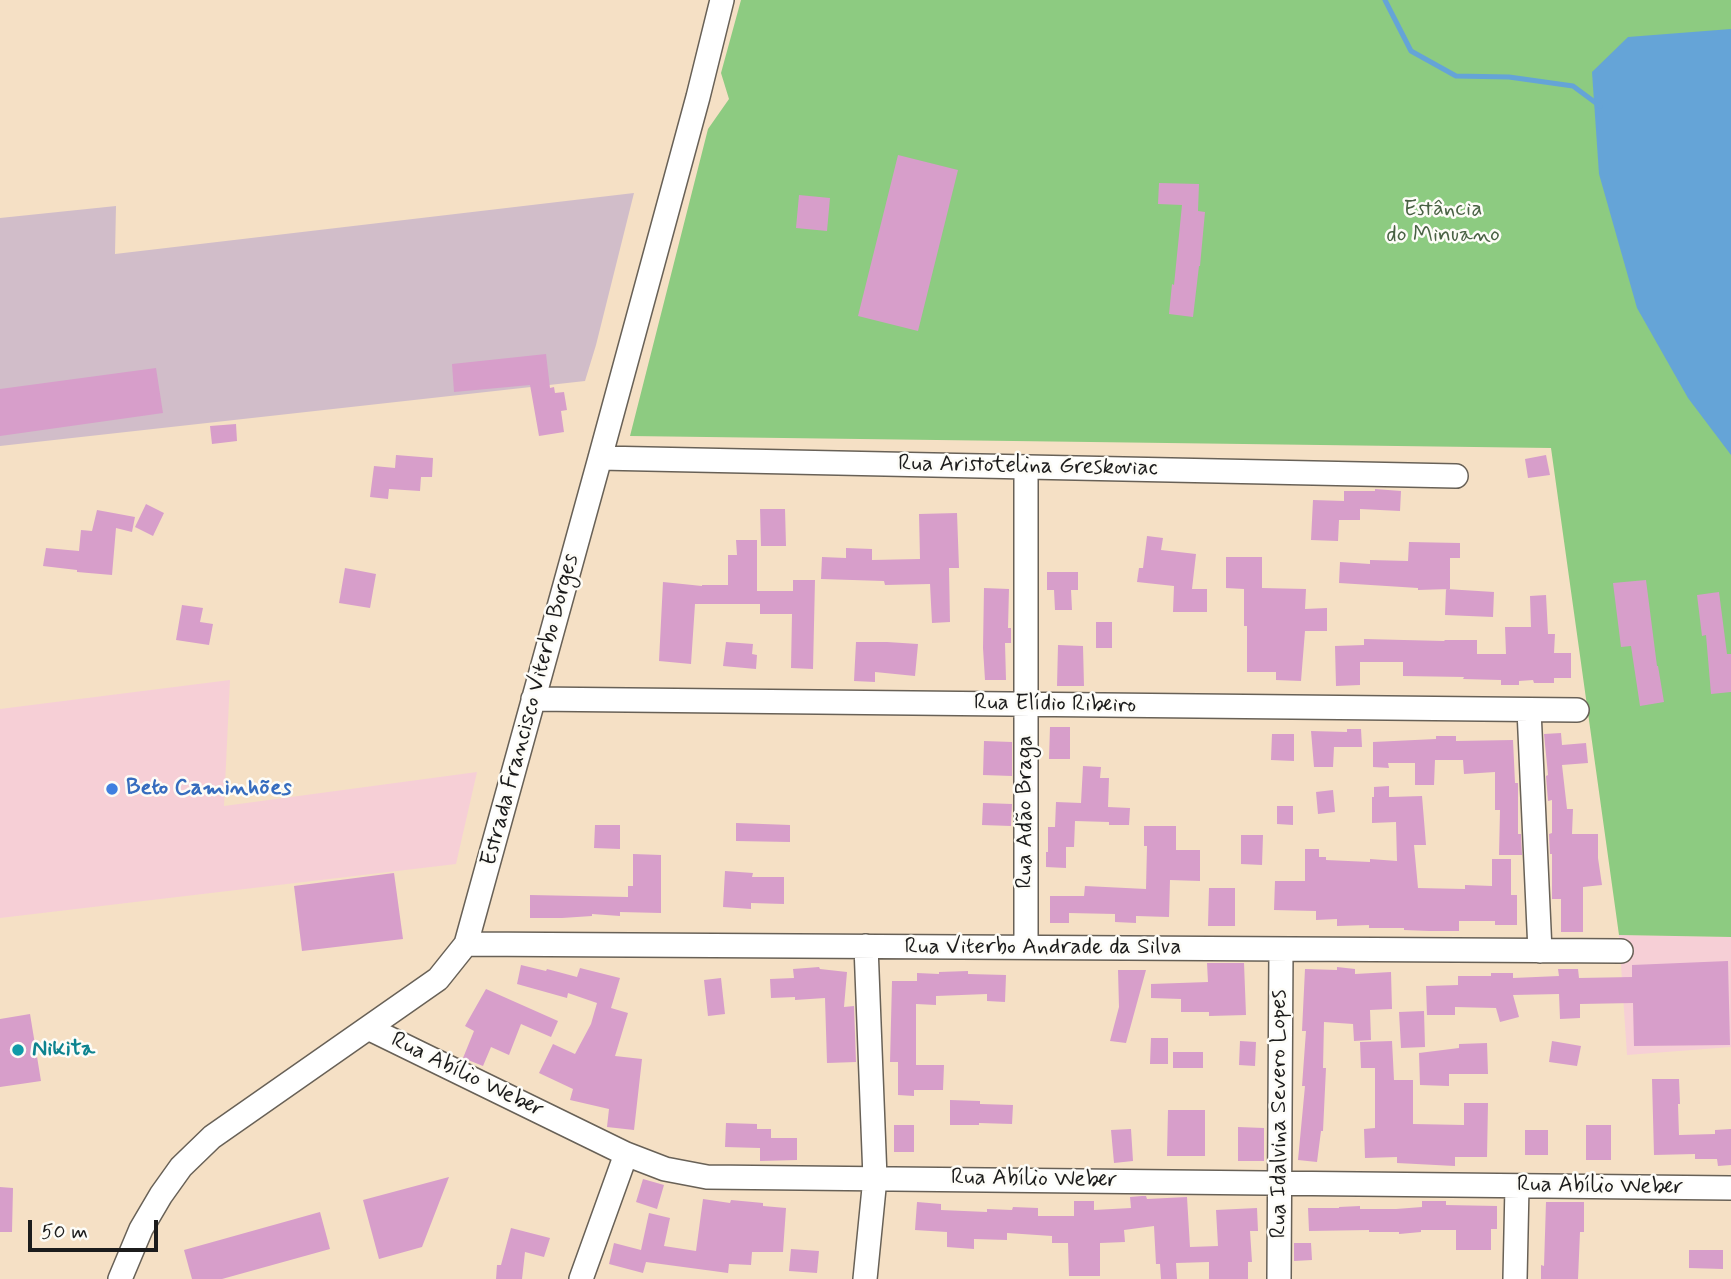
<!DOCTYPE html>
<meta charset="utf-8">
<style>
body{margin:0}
#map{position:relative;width:1731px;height:1279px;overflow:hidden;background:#f5e0c5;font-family:Mynerve,sans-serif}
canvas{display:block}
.scale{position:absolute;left:28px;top:1220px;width:130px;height:32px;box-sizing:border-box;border:4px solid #1c1c1c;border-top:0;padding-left:9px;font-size:21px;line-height:24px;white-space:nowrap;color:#1c1c1c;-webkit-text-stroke:5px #fdfcf7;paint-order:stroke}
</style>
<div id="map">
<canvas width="1731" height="1279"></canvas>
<div class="scale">50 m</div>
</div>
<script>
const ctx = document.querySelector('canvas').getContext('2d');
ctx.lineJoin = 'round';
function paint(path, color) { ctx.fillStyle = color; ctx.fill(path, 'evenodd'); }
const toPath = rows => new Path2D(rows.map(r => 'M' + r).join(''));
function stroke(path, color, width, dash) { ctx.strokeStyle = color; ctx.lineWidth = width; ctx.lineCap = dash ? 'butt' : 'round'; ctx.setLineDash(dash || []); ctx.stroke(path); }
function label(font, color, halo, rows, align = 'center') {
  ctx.font = font + ' Mynerve,sans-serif'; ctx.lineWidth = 5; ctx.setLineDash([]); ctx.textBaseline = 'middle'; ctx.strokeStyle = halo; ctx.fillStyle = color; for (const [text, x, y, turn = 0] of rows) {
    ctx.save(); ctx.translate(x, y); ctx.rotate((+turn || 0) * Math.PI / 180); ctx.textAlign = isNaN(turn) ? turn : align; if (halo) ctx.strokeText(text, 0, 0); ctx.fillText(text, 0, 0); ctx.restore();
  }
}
const built = toPath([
 [230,680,224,806,477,772,456,864,0,918,0,709],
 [1619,935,1731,937,1731,1047,1627,1055]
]);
const industrial = toPath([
 [634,193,596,345,585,381,0,446,0,218,116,206,115,254]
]);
const green = toPath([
 [741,0,1731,0,1731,937,1619,935,1551,448,630,436,708,129,729,99,721,73]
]);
const water = toPath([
 [1731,29,1731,455,1688,398,1637,308,1599,174,1592,72,1628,37]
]);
const stream = toPath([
 [1385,0,1411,51,1456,76,1509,77,1573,86,1600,106]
]);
const building = toPath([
 [898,155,958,170,918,331,858,316],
 [1159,183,1199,184,1198,211,1205,212,1200,266,1199,266,1193,317,1169,314,1172,284,1174,285,1182,205,1158,204],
 [799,195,830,198,827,231,796,228],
 [546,354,550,388,554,387,555,393,564,392,567,410,561,411,564,432,539,436,530,385,454,392,452,364],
 [156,368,163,413,0,436,0,389],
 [236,424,237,441,212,444,210,426],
 [396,455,433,458,432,477,421,477,420,491,389,489,388,499,370,497,374,466,395,468],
 [1546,455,1550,475,1528,478,1525,459],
 [1375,489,1401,491,1400,511,1360,509,1360,520,1339,520,1338,541,1311,540,1313,500,1344,501,1344,491,1375,491],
 [146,504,164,513,153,536,135,527],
 [760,509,785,509,786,546,761,546],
 [97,510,135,517,132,532,116,528,112,575,77,572,77,570,43,566,46,548,79,551,81,530,92,531],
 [957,513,959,568,949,568,950,622,932,623,930,584,885,585,884,581,821,579,822,557,846,558,846,548,872,549,872,560,920,559,919,514],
 [1147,536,1163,538,1161,550,1196,554,1192,589,1207,589,1207,612,1173,612,1174,586,1137,582,1139,568,1143,568],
 [736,540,757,540,757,591,793,591,793,580,815,580,813,669,791,668,792,614,760,614,760,604,695,604,691,664,659,661,663,582,702,586,702,585,728,585,728,555,737,555],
 [1409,542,1460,543,1460,558,1450,558,1450,589,1418,590,1418,588,1339,583,1340,562,1370,564,1370,560,1408,561],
 [1226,557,1262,557,1262,588,1306,589,1305,609,1327,608,1327,631,1305,631,1301,681,1276,680,1276,672,1247,672,1247,626,1244,626,1244,589,1226,588],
 [345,568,376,574,370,608,339,603],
 [1047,572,1078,572,1078,590,1071,590,1072,610,1055,610,1054,590,1047,590],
 [1646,580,1657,666,1658,666,1664,702,1640,706,1631,646,1621,647,1613,583],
 [984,588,1009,589,1008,628,1011,628,1011,643,1005,643,1006,680,985,680,983,648],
 [1446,589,1494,592,1493,617,1445,615],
 [1719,592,1727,654,1731,654,1731,692,1711,694,1706,635,1702,636,1697,595],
 [1546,595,1548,634,1555,634,1554,653,1571,653,1571,678,1554,678,1554,683,1534,683,1533,680,1519,681,1519,685,1501,685,1501,680,1463,679,1464,677,1403,676,1403,662,1360,662,1360,685,1336,686,1335,646,1364,645,1364,639,1444,641,1445,640,1477,640,1477,654,1506,654,1505,627,1531,627,1530,596],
 [182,605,203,608,200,622,213,624,209,645,176,640],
 [1096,622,1112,622,1112,648,1096,648],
 [726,642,753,644,752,654,757,655,756,669,723,666],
 [856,642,887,642,918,644,915,676,875,672,875,682,854,681],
 [1058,645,1083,646,1084,686,1057,686],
 [1050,727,1070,727,1070,759,1049,759],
 [1347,729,1361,729,1362,747,1334,747,1333,767,1314,767,1311,731,1347,732],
 [1561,733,1562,745,1586,743,1588,763,1562,765,1567,809,1573,809,1572,834,1598,834,1598,858,1602,885,1583,887,1583,932,1561,932,1561,899,1552,899,1552,854,1550,854,1549,834,1552,833,1552,800,1548,801,1546,776,1548,775,1544,734],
 [1272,734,1294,734,1294,761,1271,760],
 [1436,736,1456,736,1456,741,1513,740,1515,783,1518,783,1518,834,1521,834,1522,855,1499,855,1500,810,1495,810,1495,772,1464,774,1463,760,1435,760,1434,785,1415,785,1415,763,1388,763,1389,768,1373,767,1373,742,1436,739],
 [984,741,1012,742,1012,776,983,775],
 [1083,766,1101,767,1100,778,1109,778,1108,807,1130,808,1129,825,1109,825,1109,822,1075,821,1074,847,1066,847,1066,868,1046,867,1046,852,1048,852,1048,827,1055,827,1056,802,1081,803],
 [1389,786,1389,797,1422,796,1426,845,1414,845,1418,888,1465,889,1465,885,1492,886,1492,859,1511,859,1511,895,1517,895,1517,925,1495,925,1495,921,1459,921,1459,931,1429,931,1404,930,1404,928,1369,928,1369,925,1337,926,1337,919,1316,920,1316,911,1274,910,1275,881,1305,881,1305,849,1319,849,1319,857,1326,857,1326,860,1370,862,1370,859,1397,861,1396,822,1372,823,1372,797,1374,797,1374,787],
 [1333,790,1335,812,1318,814,1316,792],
 [983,803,1012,804,1011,826,982,825],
 [1277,806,1293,806,1293,825,1277,824],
 [736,823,790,825,790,842,736,841],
 [595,825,620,825,620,849,594,848],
 [1144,826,1176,826,1176,850,1200,850,1200,881,1170,880,1169,917,1136,916,1136,923,1115,922,1115,914,1069,913,1069,923,1050,923,1050,896,1084,896,1085,886,1146,889,1147,846,1144,846],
 [1241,835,1263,835,1262,865,1241,864],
 [633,854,661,855,661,913,620,912,620,916,592,914,592,916,562,918,530,918,530,895,628,897,628,886,633,886],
 [725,871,753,873,752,877,784,877,784,904,751,903,751,909,723,907],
 [394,873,403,939,302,951,294,886],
 [1209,888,1235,888,1235,926,1208,926],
 [1728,961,1730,1045,1634,1046,1633,1003,1580,1004,1580,1018,1560,1019,1559,994,1513,995,1519,1017,1500,1022,1496,1008,1455,1007,1455,1015,1427,1015,1426,986,1458,985,1458,976,1491,976,1491,973,1513,973,1513,978,1559,976,1558,969,1578,969,1579,978,1632,977,1632,965],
 [1207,963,1244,963,1246,1015,1209,1016,1209,1012,1181,1012,1181,999,1151,998,1151,984,1208,982],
 [521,965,546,971,547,969,577,977,580,968,620,978,611,1008,628,1013,615,1056,642,1059,634,1130,607,1127,609,1109,570,1100,573,1089,539,1073,553,1044,575,1054,591,1024,597,1003,568,993,567,998,517,984],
 [819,967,820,969,847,972,844,1007,854,1006,856,1062,827,1063,825,998,795,1000,795,997,771,998,770,979,794,978,793,969],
 [1337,967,1355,969,1355,974,1391,972,1392,1009,1370,1010,1371,1040,1354,1041,1353,1024,1324,1022,1323,1068,1326,1068,1323,1131,1321,1131,1317,1162,1298,1160,1305,1086,1302,1086,1306,1031,1302,1031,1305,969,1337,970],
 [1118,970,1146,970,1126,1043,1110,1041,1119,1007],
 [968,971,968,974,1006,975,1005,1002,987,1001,987,994,936,996,936,1005,916,1004,916,1065,944,1065,943,1090,914,1090,914,1096,898,1095,898,1062,890,1062,892,981,917,981,917,973,939,974,939,972],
 [721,978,725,1014,708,1016,704,980],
 [486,989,558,1021,551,1037,521,1024,509,1055,491,1047,483,1066,463,1058,474,1031,465,1026],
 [1424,1011,1425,1047,1401,1048,1399,1012],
 [30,1014,41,1081,0,1087,0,1019],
 [1151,1038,1168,1038,1168,1064,1150,1064],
 [1240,1041,1256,1042,1255,1066,1239,1065],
 [1392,1041,1394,1080,1413,1080,1413,1124,1464,1125,1464,1103,1488,1103,1487,1157,1455,1157,1455,1166,1397,1163,1397,1157,1365,1158,1364,1129,1375,1128,1375,1068,1361,1068,1360,1042],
 [1552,1041,1581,1046,1577,1066,1549,1062],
 [1487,1043,1488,1074,1449,1074,1449,1086,1420,1085,1419,1053,1459,1048,1459,1044],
 [1173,1052,1203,1052,1203,1068,1173,1068],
 [1652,1079,1679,1079,1680,1104,1678,1104,1679,1135,1715,1134,1715,1130,1731,1129,1731,1165,1718,1166,1717,1159,1695,1159,1695,1154,1654,1155],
 [950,1100,980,1101,980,1104,1013,1105,1012,1124,979,1123,979,1125,950,1125],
 [1168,1110,1205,1110,1205,1156,1167,1156],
 [726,1123,757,1124,757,1129,771,1129,771,1138,797,1138,797,1160,760,1161,760,1148,725,1147],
 [894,1125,914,1125,914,1152,894,1152],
 [1586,1125,1611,1125,1611,1160,1586,1160],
 [1238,1127,1264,1128,1264,1161,1238,1161],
 [1131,1129,1133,1161,1114,1163,1111,1130],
 [1525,1130,1548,1130,1548,1155,1525,1155],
 [449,1177,422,1247,379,1259,363,1200],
 [643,1179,664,1185,657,1209,636,1202],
 [0,1187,13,1188,12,1232,0,1232],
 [1142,1196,1146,1196,1147,1199,1187,1197,1190,1247,1218,1246,1216,1210,1257,1208,1258,1231,1250,1231,1252,1262,1248,1262,1248,1279,1209,1279,1209,1262,1176,1263,1177,1279,1161,1279,1160,1264,1156,1264,1154,1226,1124,1230,1125,1242,1100,1243,1100,1276,1069,1276,1068,1243,1052,1243,1052,1236,1007,1233,1007,1240,974,1239,974,1249,947,1247,947,1232,915,1230,917,1202,941,1204,941,1210,987,1212,987,1209,1012,1210,1013,1207,1038,1208,1038,1216,1074,1216,1074,1201,1094,1201,1094,1210,1131,1208,1130,1197],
 [703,1199,730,1203,731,1200,763,1203,763,1206,786,1208,783,1252,752,1252,751,1265,729,1264,728,1273,646,1262,643,1273,609,1264,614,1243,641,1250,649,1213,670,1218,664,1246,696,1251],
 [1422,1201,1446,1201,1446,1205,1497,1206,1497,1229,1491,1229,1491,1250,1456,1250,1456,1230,1421,1230,1421,1232,1399,1234,1399,1232,1369,1232,1369,1230,1309,1231,1308,1208,1339,1208,1339,1207,1360,1206,1360,1209,1396,1209,1422,1207],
 [1546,1202,1584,1202,1584,1232,1580,1232,1578,1279,1541,1279,1541,1265,1544,1266],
 [320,1212,330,1249,222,1279,192,1279,184,1250],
 [511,1228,550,1238,544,1257,525,1252,522,1279,496,1279,497,1265,501,1265],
 [1294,1243,1311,1243,1312,1260,1294,1261],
 [791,1249,819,1251,817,1273,789,1271],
 [1689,1250,1723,1250,1723,1269,1689,1268]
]);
const minor = toPath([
 [600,458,1456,476],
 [1026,467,1026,947],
 [533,699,1577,710],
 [1529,710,1540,951],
 [466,944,1621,951],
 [368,1028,626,1154,665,1169,707,1177,1731,1188],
 [120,1279,141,1229,161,1195,181,1167,212,1137,438,979,466,944,600,458,698,97,722,0],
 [581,1279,626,1154],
 [865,1279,875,1178,866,946],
 [1279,1279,1281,949],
 [1515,1279,1517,1186]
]);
const markers = [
 [112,789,7,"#3f7fe0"],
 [18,1050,7,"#0f9aa8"]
];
const parkNames = [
 ["Estância",1443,210],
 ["do Minuano",1443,236]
];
const streetNames = [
 ["Rua Aristotelina Greskoviac",1028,467,1],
 ["Rua Elídio Ribeiro",1055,705,1],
 ["Estrada Francisco Viterbo Borges",531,710,-75],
 ["Rua Adão Braga",1026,812,-90],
 ["Rua Viterbo Andrade da Silva",1043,948],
 ["Rua Abílio Weber",467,1076,26],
 ["Rua Idalvina Severo Lopes",1280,1114,-90],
 ["Rua Abílio Weber",1034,1180,1],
 ["Rua Abílio Weber",1600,1187,1]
];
const shopNames = [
 ["Beto Caminhões",126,789]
];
const cultureNames = [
 ["Nikita",32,1050]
];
paint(built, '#f6cfd6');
paint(industrial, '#d1bdc9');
paint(green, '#8dcb81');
paint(water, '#65a4d7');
stroke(stream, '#65a4d7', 5);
paint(building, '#d79eca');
stroke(minor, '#686157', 26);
stroke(minor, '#fff', 23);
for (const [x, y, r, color] of markers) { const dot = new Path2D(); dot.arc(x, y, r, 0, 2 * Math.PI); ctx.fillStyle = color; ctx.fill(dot); stroke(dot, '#fdfcf7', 2.5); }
label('23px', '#496244', '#fdfcf7', parkNames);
label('23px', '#1c1c1c', '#fdfcf7', streetNames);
label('bold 23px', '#366cbe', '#fdfcf7', shopNames, 'left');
label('bold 23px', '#0d838f', '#fdfcf7', cultureNames, 'left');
</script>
